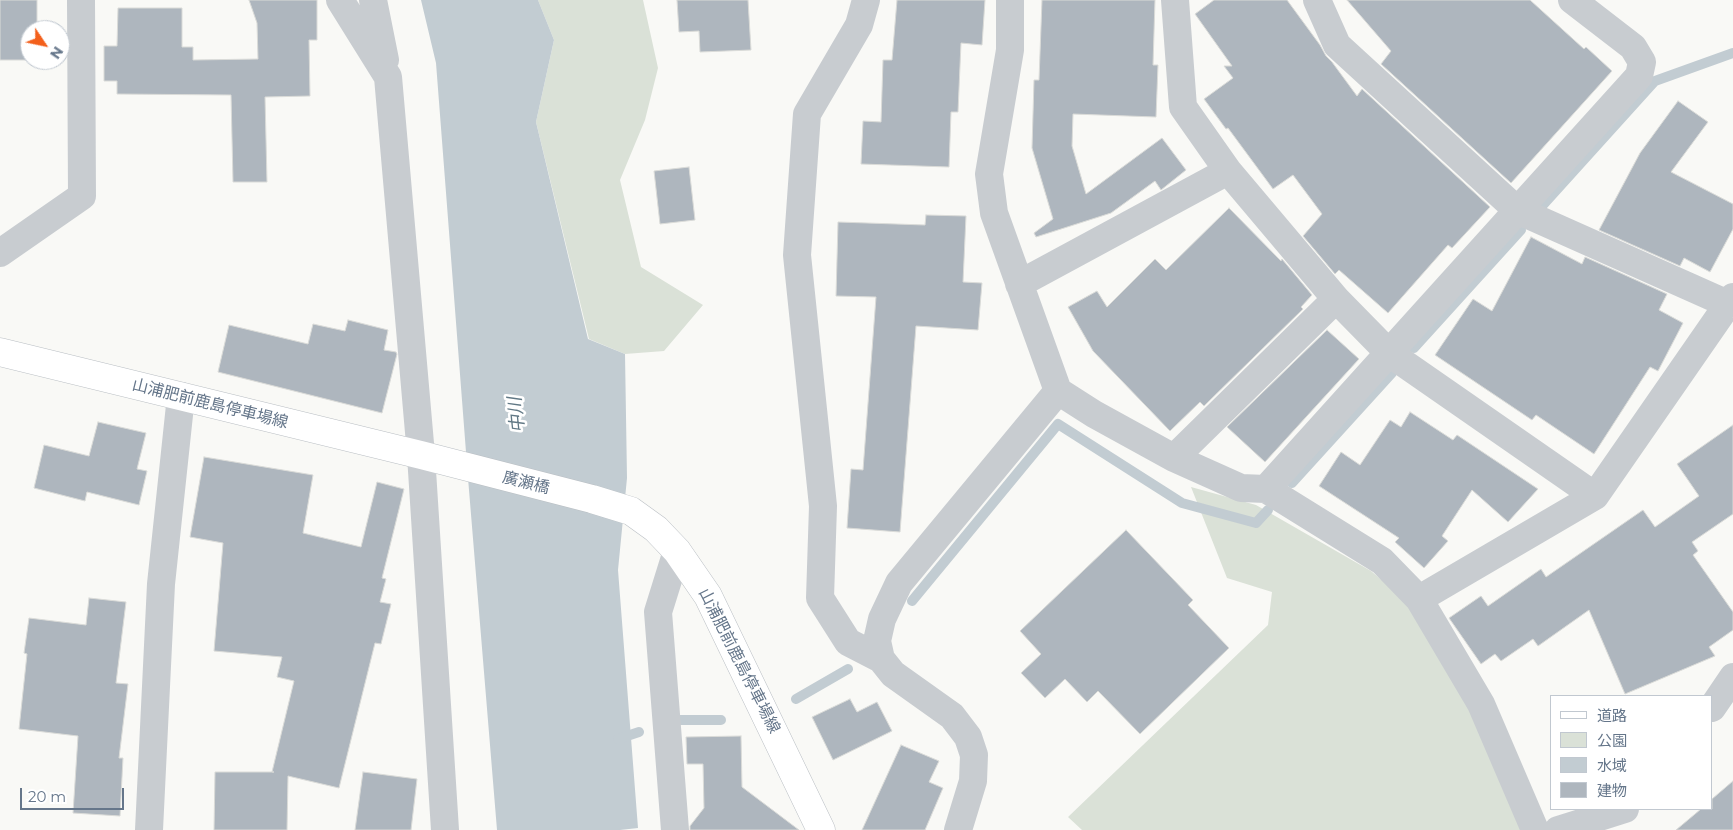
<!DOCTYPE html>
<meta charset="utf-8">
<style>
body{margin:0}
#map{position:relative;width:1733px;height:830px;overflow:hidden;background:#f9f9f6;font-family:Montserrat,"Noto Sans JP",sans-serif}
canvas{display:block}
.legend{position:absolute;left:1550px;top:695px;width:162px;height:115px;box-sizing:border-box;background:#fff;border:1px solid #c1c8d0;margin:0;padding:6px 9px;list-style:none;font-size:15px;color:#65768a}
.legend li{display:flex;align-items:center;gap:10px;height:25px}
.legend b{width:25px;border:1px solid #c1c8d0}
.north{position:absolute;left:20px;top:20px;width:50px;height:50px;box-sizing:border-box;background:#fff;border:1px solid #c1c8d0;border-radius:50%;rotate:124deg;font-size:14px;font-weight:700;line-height:20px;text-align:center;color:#65768a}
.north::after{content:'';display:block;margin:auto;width:18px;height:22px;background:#f3601c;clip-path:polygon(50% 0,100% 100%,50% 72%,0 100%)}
.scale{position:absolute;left:20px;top:788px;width:104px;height:22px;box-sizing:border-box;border:2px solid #65768a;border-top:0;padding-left:6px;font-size:15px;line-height:18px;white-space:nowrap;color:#65768a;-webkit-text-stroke:4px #fff;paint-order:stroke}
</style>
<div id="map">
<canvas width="1733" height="830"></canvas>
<ul class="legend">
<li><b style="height:6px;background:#fff"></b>道路</li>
<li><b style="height:14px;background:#dae1d7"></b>公園</li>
<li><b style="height:14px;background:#c2ccd2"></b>水域</li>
<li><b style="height:14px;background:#aeb6be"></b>建物</li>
</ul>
<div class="north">N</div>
<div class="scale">20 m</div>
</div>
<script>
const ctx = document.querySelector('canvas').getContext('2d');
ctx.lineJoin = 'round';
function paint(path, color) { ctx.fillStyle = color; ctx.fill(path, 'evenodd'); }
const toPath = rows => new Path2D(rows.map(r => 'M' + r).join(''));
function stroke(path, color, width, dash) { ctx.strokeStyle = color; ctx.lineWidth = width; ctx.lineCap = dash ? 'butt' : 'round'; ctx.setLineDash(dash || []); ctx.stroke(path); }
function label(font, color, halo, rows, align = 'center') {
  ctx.font = font + ' Montserrat,"Noto Sans JP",sans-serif'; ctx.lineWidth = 5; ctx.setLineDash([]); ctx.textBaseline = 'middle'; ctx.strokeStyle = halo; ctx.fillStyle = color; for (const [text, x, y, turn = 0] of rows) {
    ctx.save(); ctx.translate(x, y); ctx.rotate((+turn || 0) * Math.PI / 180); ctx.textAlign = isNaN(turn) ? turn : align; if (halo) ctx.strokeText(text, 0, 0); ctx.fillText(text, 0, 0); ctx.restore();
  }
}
const green = toPath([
 [538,0,643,0,658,68,645,120,620,180,641,267,703,305,664,351,625,354,589,339,536,122,554,40],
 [1191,487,1256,505,1371,571,1411,605,1471,706,1524,830,1082,830,1068,817,1268,625,1272,592,1227,578]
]);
const water = toPath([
 [421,0,538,0,554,40,536,122,588,339,625,354,627,478,618,570,638,828,620,830,497,830,468,478,436,63]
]);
const stream = toPath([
 [1543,205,1655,81,1733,53],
 [1414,348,1521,230],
 [1292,483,1392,373],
 [912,601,1058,424,1182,503,1256,523,1268,510],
 [796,699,848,669],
 [676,720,721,720],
 [618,739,639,732]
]);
const building = toPath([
 [0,0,37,0,37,30,30,30,30,60,36,60,0,60,0,0],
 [249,0,317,0,317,40,309,40,310,96,265,97,267,182,233,182,231,95,117,94,117,81,104,81,104,46,117,46,118,8,182,8,182,47,193,47,193,60,258,59,257,23,249,0],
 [677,0,748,0,751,50,700,52,699,31,679,32,677,0],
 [897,0,985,0,982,45,961,43,958,112,951,112,949,167,861,164,863,121,881,122,883,60,892,60,897,0],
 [1042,0,1155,0,1153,65,1158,65,1156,117,1073,114,1072,146,1086,194,1162,138,1186,170,1161,190,1155,181,1111,213,1036,237,1034,233,1053,219,1032,148,1034,80,1039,80,1042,0],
 [1214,0,1287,0,1320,45,1326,56,1332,62,1357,96,1362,89,1490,207,1452,248,1448,245,1388,313,1339,270,1335,274,1303,236,1322,214,1293,175,1273,189,1228,128,1226,129,1204,99,1233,78,1224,66,1232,66,1195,14,1214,0],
 [1347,0,1530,0,1584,49,1586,47,1612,71,1511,183,1381,64,1391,51,1347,0],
 [1678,101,1708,122,1671,172,1733,204,1733,229,1710,272,1684,258,1680,266,1599,230,1640,153,1678,101],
 [689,167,695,220,660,224,654,171,689,167],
 [1229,208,1281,261,1282,259,1312,295,1301,307,1303,309,1204,406,1200,402,1170,431,1093,351,1068,307,1097,291,1107,307,1155,259,1166,270,1229,208],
 [926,215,966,216,963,282,982,283,978,330,916,326,900,532,847,528,851,469,863,470,876,297,836,296,838,222,925,225,926,215],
 [1531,237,1582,264,1585,257,1667,294,1659,310,1683,323,1658,371,1650,367,1594,454,1536,415,1532,420,1435,355,1473,299,1492,311,1531,237],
 [348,320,388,330,384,350,396,352,397,354,382,413,218,372,229,325,308,344,313,324,345,331,348,320],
 [1327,330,1359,359,1265,462,1227,427,1327,330],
 [1410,412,1453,440,1457,435,1538,489,1508,522,1472,490,1442,536,1448,541,1424,568,1395,542,1399,538,1319,486,1341,452,1360,465,1390,420,1401,427,1410,412],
 [98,422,146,433,137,469,147,471,139,505,87,492,85,501,34,488,44,445,89,456,98,422],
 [1733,425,1733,514,1692,542,1698,551,1693,555,1733,612,1733,630,1709,647,1715,656,1625,694,1589,610,1538,646,1533,639,1501,661,1495,654,1481,664,1449,618,1481,596,1488,606,1541,569,1546,577,1643,510,1655,527,1699,496,1677,464,1733,425],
 [204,457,313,475,303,533,361,547,377,482,404,489,382,578,386,579,380,602,391,604,381,644,375,643,339,788,288,776,287,830,214,830,215,772,274,772,272,772,294,681,277,677,282,657,214,651,223,543,190,537,204,457],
 [1126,530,1193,600,1188,605,1229,648,1140,734,1098,691,1087,702,1065,679,1045,698,1021,673,1041,654,1020,631,1126,530],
 [89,598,126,602,116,683,128,684,119,758,123,758,120,816,73,813,78,736,19,729,27,654,24,653,29,618,86,625,89,598],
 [850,699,857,712,877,702,892,731,833,760,812,717,850,699],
 [741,736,742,787,799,830,690,830,690,826,704,808,703,764,687,764,686,737,741,736],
 [901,745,939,761,929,782,943,788,925,830,862,830,901,745],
 [363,772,417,779,411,830,355,830,363,772],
 [1733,781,1733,830,1676,830,1701,809,1712,809,1712,799,1733,781]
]);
const street = toPath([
 [340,0,388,77,421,455,445,830],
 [373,0,385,60],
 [866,0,859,25,807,114,797,255,823,506,820,598,848,642,881,659,893,674,952,716,968,737,974,755,973,781,958,830],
 [1010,0,1010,50,989,174,994,213,1058,391,1094,414,1174,458,1241,488,1266,489,1382,561,1419,599,1481,704,1535,830],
 [1175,0,1183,107,1228,171,1336,299,1389,353,1595,496],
 [1317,0,1337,45,1517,210,1728,304],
 [0,253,82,196,81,0],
 [1019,284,1228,171],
 [1174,458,1336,299],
 [1266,489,1639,76,1642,62,1633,47,1572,0],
 [1419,599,1595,496,1733,297],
 [881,659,877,641,882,619,899,583,1058,391],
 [1712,708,1733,677],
 [149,830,161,584,181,396],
 [675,830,658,612,677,551],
 [1558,830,1625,809]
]);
const secondary = toPath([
 [0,352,421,455,592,499,631,511,656,529,677,551,708,596,821,830]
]);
const streetNames = [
 ["山浦肥前鹿島停車場線",210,404,14],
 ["廣瀬橋",526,483,14],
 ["山浦肥前鹿島停車場線",739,661,63]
];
const waterNames = [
 ["中川",517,415,-96]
];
paint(green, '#dae1d7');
paint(water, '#c2ccd2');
stroke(stream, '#c2ccd2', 10);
paint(building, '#aeb6be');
stroke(building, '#dadbd8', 1);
stroke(secondary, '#babfc4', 29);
stroke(street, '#c8ccd0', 28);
stroke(secondary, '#fff', 28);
label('16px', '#65768a', '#fff', streetNames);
label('italic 18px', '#617885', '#fff', waterNames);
</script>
